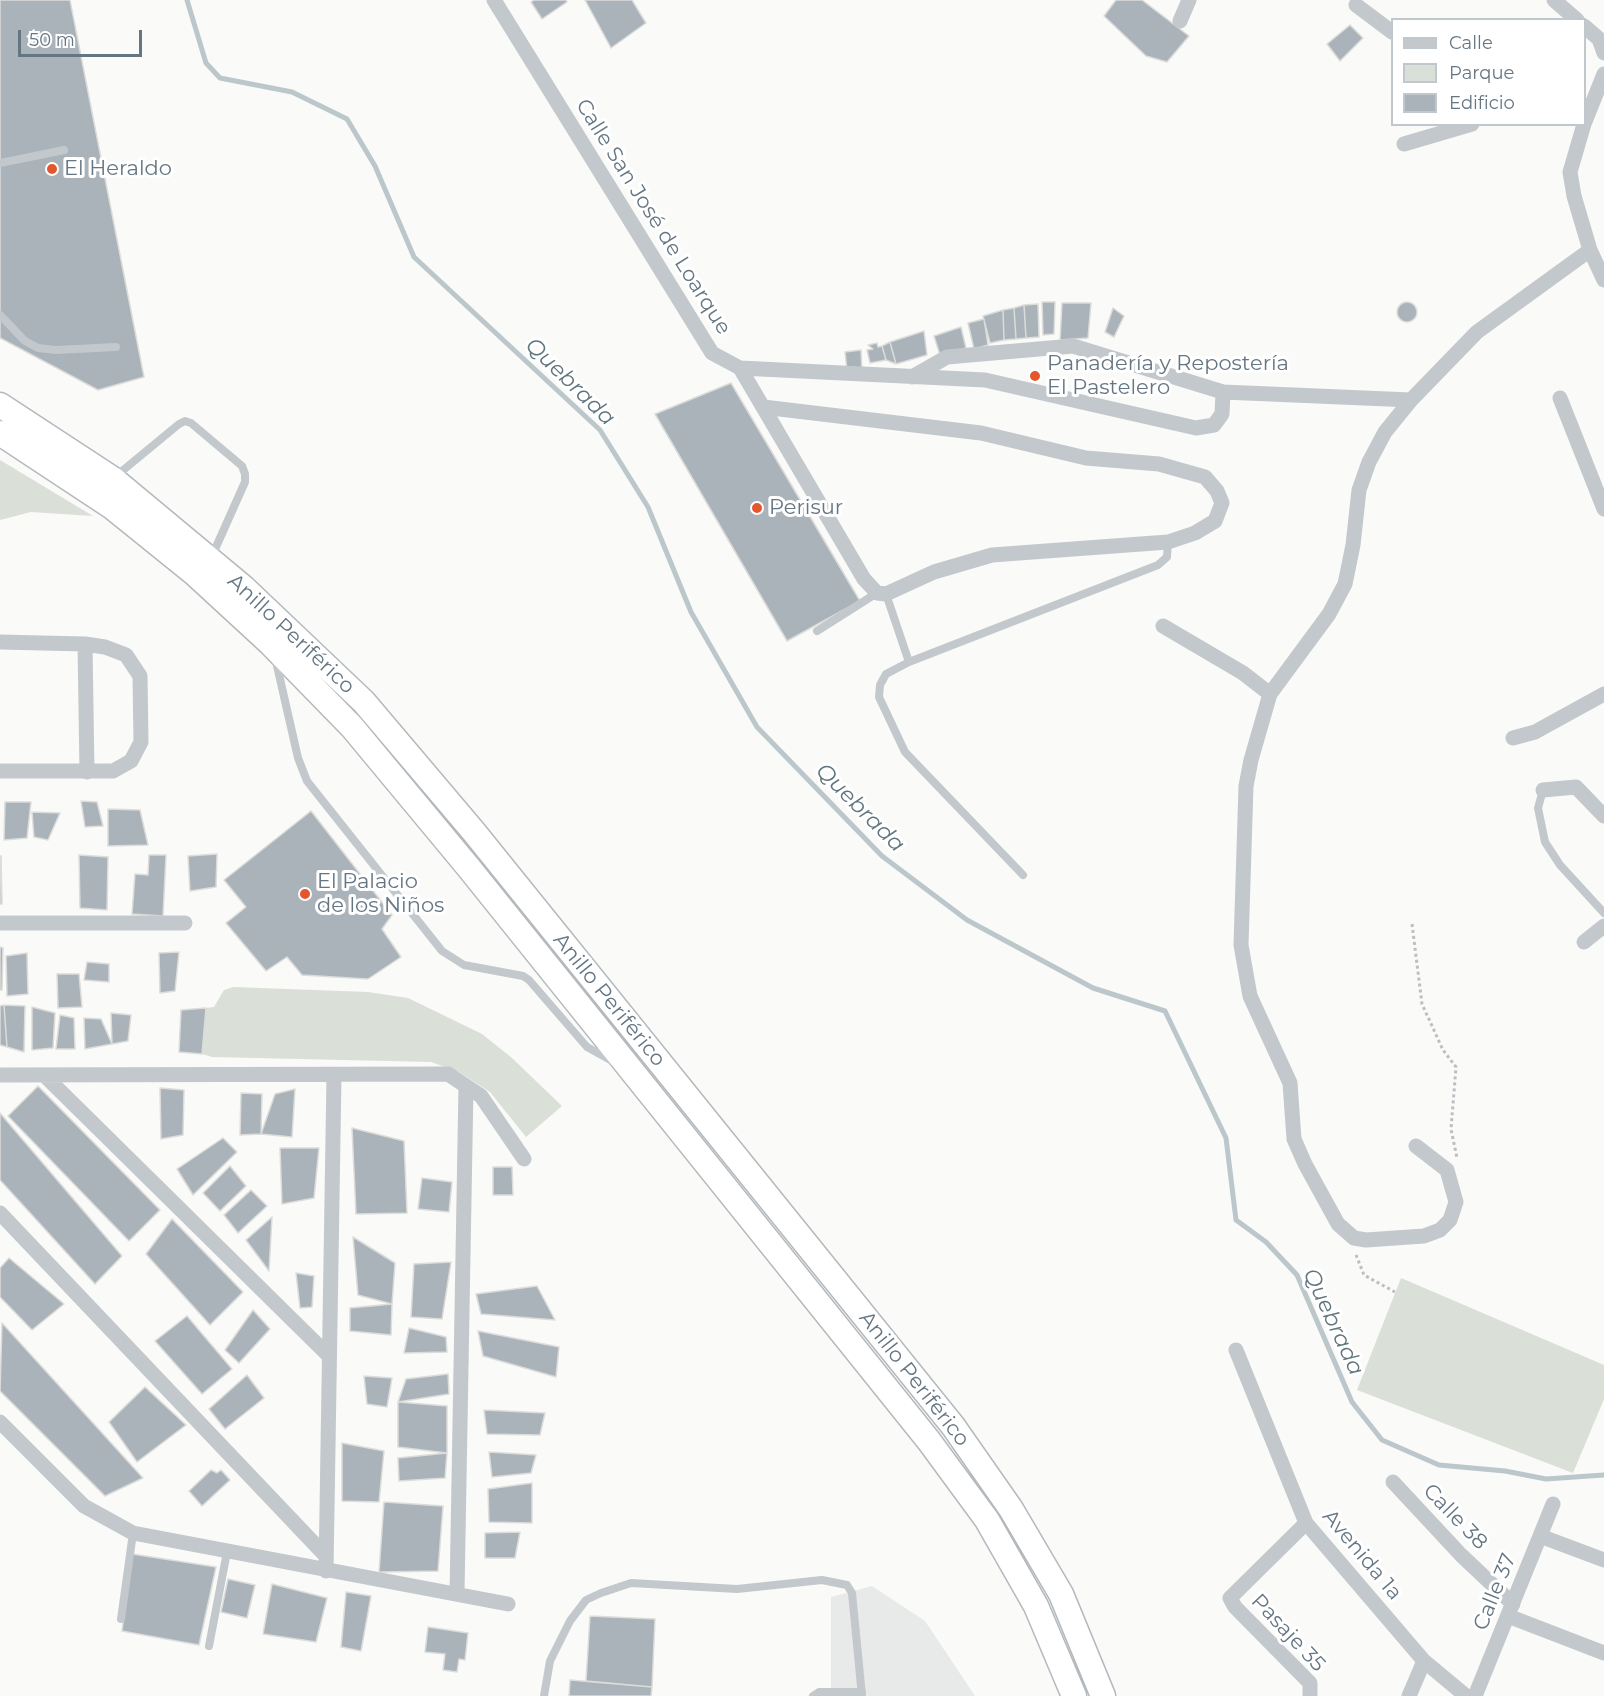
<!DOCTYPE html>
<meta charset="utf-8">
<style>
body{margin:0}
#map{position:relative;width:1604px;height:1696px;overflow:hidden;background:#fafaf8;font-family:Montserrat,sans-serif}
canvas{display:block}
.legend{position:absolute;left:1391px;top:18px;width:195px;height:108px;box-sizing:border-box;background:#fff;border:2px solid #c1c8cd;margin:0;padding:8px 10px;list-style:none;font-size:18px;color:#657683}
.legend li{display:flex;align-items:center;gap:12px;height:30px}
.legend b{width:30px;border:2px solid #c1c8cd}
.scale{position:absolute;left:18px;top:30px;width:124px;height:27px;box-sizing:border-box;border:3px solid #657683;border-top:0;padding-left:8px;font-size:18px;line-height:21px;white-space:nowrap;color:#657683;-webkit-text-stroke:4px #fff;paint-order:stroke}
</style>
<div id="map">
<canvas width="1604" height="1696"></canvas>
<ul class="legend">
<li><b style="height:8px;background:#c3c8cc"></b>Calle</li>
<li><b style="height:16px;background:#dadfd7"></b>Parque</li>
<li><b style="height:16px;background:#aab3b9"></b>Edificio</li>
</ul>
<div class="scale">50 m</div>
</div>
<script>
const ctx = document.querySelector('canvas').getContext('2d');
ctx.lineJoin = 'round';
function paint(path, color) { ctx.fillStyle = color; ctx.fill(path, 'evenodd'); }
const toPath = rows => new Path2D(rows.map(r => 'M' + r).join(''));
function stroke(path, color, width, dash) { ctx.strokeStyle = color; ctx.lineWidth = width; ctx.lineCap = dash ? 'butt' : 'round'; ctx.setLineDash(dash || []); ctx.stroke(path); }
function label(font, color, halo, rows, align = 'center') {
  ctx.font = font + ' Montserrat,sans-serif'; ctx.lineWidth = 6; ctx.setLineDash([]); ctx.textBaseline = 'middle'; ctx.strokeStyle = halo; ctx.fillStyle = color; for (const [text, x, y, turn = 0] of rows) {
    ctx.save(); ctx.translate(x, y); ctx.rotate((+turn || 0) * Math.PI / 180); ctx.textAlign = isNaN(turn) ? turn : align; if (halo) ctx.strokeText(text, 0, 0); ctx.fillText(text, 0, 0); ctx.restore();
  }
}
const built = toPath([
 [872,1586,925,1621,975,1696,831,1696,831,1597]
]);
const green = toPath([
 [0,460,93,516,31,512,0,520],
 [233,987,368,992,408,998,482,1034,512,1058,562,1106,526,1137,490,1092,459,1072,431,1062,212,1057,202,1054,206,1008,214,1007,224,990],
 [1401,1278,1604,1365,1604,1399,1573,1473,1357,1390]
]);
const stream = toPath([
 [187,0,206,63,220,78,292,92,347,119,375,166,414,257,600,430,648,507,691,612,757,727,882,856,967,920,1093,988,1165,1011,1226,1138,1236,1220,1266,1242,1297,1275,1352,1402,1382,1440,1439,1465,1505,1471,1546,1479,1604,1475]
]);
const building = toPath([
 [0,0,70,0,144,377,98,390,0,338,0,0],
 [534,0,566,0,567,2,542,19,531,2,534,0],
 [585,0,632,0,646,23,611,48,585,0],
 [1116,0,1142,0,1189,36,1167,62,1146,56,1104,16,1116,0],
 [1350,25,1363,38,1340,61,1327,44,1350,25],
 '1397 312a10 10 0 1 1 20 0a10 10 0 1 1-20 0Z',
 [1042,302,1055,302,1054,334,1043,335,1042,302],
 [1062,303,1091,303,1088,338,1060,340,1062,303],
 [1038,304,1039,337,1026,338,1024,305,1038,304],
 [1024,305,1026,338,1016,339,1014,308,1024,305],
 [1014,308,1016,339,1004,340,1003,310,1014,308],
 [1113,308,1124,316,1114,337,1105,332,1113,308],
 [1003,310,1004,340,990,343,983,316,1003,310],
 [984,319,988,345,974,349,968,323,984,319],
 [961,327,966,348,940,355,934,336,961,327],
 [924,331,927,355,896,364,890,342,924,331],
 [890,342,896,364,886,360,882,346,890,342],
 [877,343,878,347,882,346,886,360,870,363,867,350,873,349,868,345,877,343],
 [861,350,862,372,847,371,845,352,861,350],
 [731,383,860,601,787,641,655,414,731,383],
 [81,801,97,802,103,826,85,827,81,801],
 [5,802,31,802,27,838,4,840,5,802],
 [108,809,140,810,148,845,108,846,108,809],
 [311,811,392,915,382,929,401,957,368,979,302,975,287,957,266,971,226,923,246,907,224,880,311,811],
 [32,812,60,813,48,840,34,837,32,812],
 [217,854,216,887,190,891,188,856,217,854],
 [79,855,108,857,107,910,80,908,79,855],
 [149,855,166,855,163,916,132,914,135,874,148,875,149,855],
 [0,856,1,856,2,904,0,904,0,856],
 [0,947,3,948,2,990,0,990,0,947],
 [179,952,175,991,160,993,159,953,179,952],
 [27,953,28,994,7,996,6,956,27,953],
 [87,962,109,964,109,982,84,980,87,962],
 [57,974,79,974,82,1007,58,1008,57,974],
 [4,1005,25,1006,24,1052,7,1047,4,1005],
 [4,1005,7,1047,0,1045,0,1006,4,1005],
 [32,1007,55,1013,53,1048,32,1050,32,1007],
 [206,1008,202,1054,179,1052,181,1010,206,1008],
 [111,1013,131,1015,128,1041,112,1044,111,1013],
 [60,1015,74,1018,75,1049,56,1049,60,1015],
 [84,1018,101,1019,112,1044,85,1049,84,1018],
 [38,1086,160,1210,129,1241,8,1116,38,1086],
 [160,1088,184,1090,183,1135,161,1139,160,1088],
 [295,1089,292,1137,261,1134,275,1094,295,1089],
 [241,1093,262,1094,261,1134,240,1135,241,1093],
 [0,1113,122,1256,95,1284,0,1180,0,1113],
 [352,1128,404,1141,407,1213,356,1214,352,1128],
 [223,1138,237,1152,193,1195,177,1169,223,1138],
 [280,1148,319,1148,314,1198,282,1204,280,1148],
 [230,1166,246,1186,220,1211,203,1193,230,1166],
 [493,1167,512,1167,513,1195,493,1195,493,1167],
 [422,1178,452,1182,449,1212,418,1209,422,1178],
 [251,1190,267,1206,238,1233,224,1215,251,1190],
 [272,1217,269,1271,246,1240,272,1217],
 [172,1219,243,1292,210,1325,146,1254,172,1219],
 [353,1237,395,1263,392,1304,358,1295,353,1237],
 [9,1258,64,1304,32,1330,0,1297,0,1268,9,1258],
 [451,1262,442,1319,411,1317,414,1264,451,1262],
 [296,1273,314,1276,312,1307,300,1308,296,1273],
 [537,1286,555,1320,481,1314,476,1294,537,1286],
 [392,1304,391,1335,350,1331,350,1308,392,1304],
 [253,1310,270,1329,239,1363,225,1350,253,1310],
 [187,1316,232,1369,202,1394,155,1341,187,1316],
 [2,1323,143,1478,105,1496,0,1391,2,1323],
 [409,1328,446,1337,447,1352,404,1353,409,1328],
 [478,1331,559,1347,556,1377,483,1356,478,1331],
 [448,1374,449,1394,398,1402,406,1379,448,1374],
 [247,1375,264,1398,225,1429,209,1409,247,1375],
 [364,1376,392,1378,387,1407,367,1404,364,1376],
 [145,1387,186,1425,137,1462,109,1422,145,1387],
 [398,1402,447,1406,447,1453,398,1447,398,1402],
 [484,1410,545,1413,540,1435,487,1434,484,1410],
 [342,1443,384,1451,379,1502,342,1501,342,1443],
 [489,1452,536,1455,531,1473,492,1477,489,1452],
 [447,1453,445,1478,399,1481,398,1458,447,1453],
 [211,1470,217,1473,221,1470,230,1480,202,1506,189,1491,211,1470],
 [532,1483,532,1523,489,1522,488,1489,532,1483],
 [384,1502,443,1506,438,1571,379,1572,384,1502],
 [520,1532,515,1558,485,1558,485,1533,520,1532],
 [132,1554,216,1567,199,1645,122,1631,132,1554],
 [228,1579,255,1585,247,1618,221,1612,228,1579],
 [272,1584,327,1598,316,1642,263,1634,272,1584],
 [346,1592,371,1596,361,1651,341,1647,346,1592],
 [590,1616,655,1619,652,1687,586,1681,590,1616],
 [428,1627,468,1633,465,1660,459,1659,457,1672,443,1670,445,1654,425,1652,428,1627],
 [570,1680,652,1687,651,1696,569,1696,570,1680]
]);
const path = toPath([
 [1412,924,1422,1004,1443,1050,1456,1067,1451,1129,1457,1158],
 [1356,1255,1364,1275,1395,1292]
]);
const service = toPath([
 [0,163,64,150],
 [0,315,25,341,38,348,56,350,116,347],
 [116,476,179,424,185,421,191,423,242,466,245,474,245,482,212,556],
 [886,594,909,662],
 [817,631,877,593],
 [275,657,298,758,307,781,442,951,464,965,523,976,529,980,587,1047,616,1063],
 [1543,790,1538,808,1545,842,1560,865,1604,913],
 [1023,875,905,752,879,697,880,685,886,674,909,662,1158,565,1167,557,1168,542],
 [121,1619,133,1533],
 [209,1646,227,1552],
 [544,1696,550,1661,570,1621,586,1600,601,1593,631,1583,737,1589,822,1580,847,1585,852,1593,862,1696],
 [813,1696,819,1692,862,1692]
]);
const minor = toPath([
 [494,0,712,353,740,368,985,380,1196,428,1214,425,1222,414,1223,392,1411,400],
 [1554,0,1577,20],
 [1356,5,1392,32],
 [1180,21,1189,0],
 [1584,26,1599,39,1604,53],
 [1584,124,1570,172,1574,196,1590,250,1604,280],
 [1584,124,1604,74],
 [1404,144,1472,124],
 [740,368,864,579,877,593,886,594,934,572,992,555,1168,542,1195,533,1215,521,1222,503,1217,491,1205,477,1159,464,1086,458,981,433,763,407],
 [912,377,947,357,1073,346,1223,392],
 [1560,398,1604,509],
 [1163,626,1243,673,1270,694],
 [0,642,85,644,105,647,126,655,140,676,141,742,131,761,113,771,0,771],
 [85,644,87,772],
 [1513,738,1535,732,1604,694],
 [1543,790,1576,787,1604,816],
 [0,923,185,923],
 [1584,942,1604,926],
 [0,1075,448,1074,481,1096,524,1159],
 [44,1075,329,1356],
 [1416,1146,1447,1170,1456,1202,1450,1220,1440,1230,1424,1236,1366,1240,1354,1238,1338,1224,1305,1164,1294,1139,1290,1083,1250,996,1241,945,1246,786,1251,760,1270,694,1329,614,1345,584,1353,545,1359,490,1369,462,1385,432,1411,400,1477,332,1590,250],
 [0,1213,325,1555],
 [1236,1350,1306,1523,1424,1661,1466,1696],
 [0,1422,84,1506,133,1533,508,1604],
 [1393,1482,1461,1555,1513,1604],
 [1306,1523,1230,1598,1235,1607,1310,1683,1310,1696],
 [1540,1536,1604,1560],
 [326,1571,334,1075],
 [457,1593,466,1086],
 [1508,1616,1604,1653],
 [1409,1696,1424,1661],
 [1475,1696,1553,1504]
]);
const trunk = toPath([
 [0,405,113,479,244,588,364,702,474,832,953,1426,1011,1509,1061,1594,1103,1696],
 [0,433,112,507,195,574,271,644,352,727,469,868,929,1441,987,1520,1036,1606,1074,1696]
]);
const markers = [
 [52,169,6,"#e4572e"],
 [1035,376,6,"#e4572e"],
 [757,508,6,"#e4572e"],
 [305,894,6,"#e4572e"]
];
const poiNames = [
 ["El Heraldo",64,169],
 ["Panadería y Repostería",1047,364],
 ["El Pastelero",1047,388],
 ["Perisur",769,508],
 ["El Palacio",317,882],
 ["de los Niños",317,906]
];
const streetNames = [
 ["Calle San José de Loarque",653,217,58],
 ["Anillo Periférico",291,634,43],
 ["Anillo Periférico",609,1000,51],
 ["Anillo Periférico",914,1379,52],
 ["Calle 38",1455,1517,46],
 ["Avenida 1a",1362,1555,50],
 ["Calle 37",1495,1592,-68],
 ["Pasaje 35",1288,1633,47]
];
const waterNames = [
 ["Quebrada",570,382,44],
 ["Quebrada",860,808,45],
 ["Quebrada",1333,1322,65]
];
paint(built, '#e8e9e9');
paint(green, '#dadfd7');
stroke(stream, '#bbc7cb', 5);
paint(building, '#aab3b9');
stroke(building, '#dcdcda', 1.5);
stroke(trunk, '#b4b9bd', 27);
stroke(path, '#bbbfc2', 3, [3, 3]);
stroke(service, '#c3c8cc', 8);
stroke(minor, '#c3c8cc', 15);
stroke(trunk, '#fff', 24);
for (const [x, y, r, color] of markers) { const dot = new Path2D(); dot.arc(x, y, r, 0, 2 * Math.PI); ctx.fillStyle = color; ctx.fill(dot); stroke(dot, '#fff', 2); }
label('21px', '#657683', '#fff', poiNames, 'left');
label('21px', '#657683', '#fff', streetNames);
label('italic 22px', '#60757c', '#fff', waterNames);
</script>
